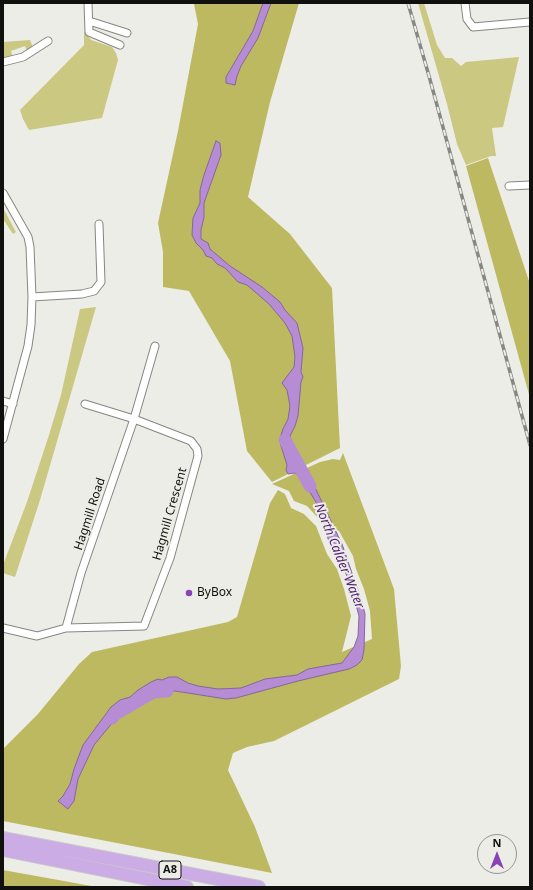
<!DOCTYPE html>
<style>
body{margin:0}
#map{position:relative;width:533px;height:890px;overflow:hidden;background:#edede8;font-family:"Noto Sans",sans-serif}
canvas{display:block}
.frame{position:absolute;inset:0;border:4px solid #10100e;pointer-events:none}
.north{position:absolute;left:477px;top:834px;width:40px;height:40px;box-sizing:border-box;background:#edede8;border:1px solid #959591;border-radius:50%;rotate:0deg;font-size:11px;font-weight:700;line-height:16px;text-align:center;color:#10100e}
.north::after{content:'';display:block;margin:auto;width:14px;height:18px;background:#8a43b6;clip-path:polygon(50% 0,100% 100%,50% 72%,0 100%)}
</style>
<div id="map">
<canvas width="533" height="890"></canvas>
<div class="frame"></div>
<div class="north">N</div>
</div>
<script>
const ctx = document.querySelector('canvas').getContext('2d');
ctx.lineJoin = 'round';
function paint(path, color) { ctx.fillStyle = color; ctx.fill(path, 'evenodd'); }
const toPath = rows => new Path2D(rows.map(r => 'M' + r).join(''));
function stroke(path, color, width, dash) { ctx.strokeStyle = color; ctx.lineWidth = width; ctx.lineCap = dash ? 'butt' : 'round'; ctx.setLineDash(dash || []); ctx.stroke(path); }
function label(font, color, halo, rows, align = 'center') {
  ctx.font = font + ' "Noto Sans",sans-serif'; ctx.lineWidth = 4; ctx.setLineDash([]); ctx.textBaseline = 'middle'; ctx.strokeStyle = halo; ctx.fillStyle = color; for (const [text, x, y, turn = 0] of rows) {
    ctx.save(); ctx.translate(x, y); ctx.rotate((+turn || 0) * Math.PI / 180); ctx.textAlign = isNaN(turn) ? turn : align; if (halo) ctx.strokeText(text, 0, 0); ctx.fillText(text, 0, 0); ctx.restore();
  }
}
const green = toPath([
 [418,3,424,3,437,45,445,58,452,58,461,66,466,62,519,57,503,127,492,128,496,156,491,156,466,165,457,144,447,104],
 [84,31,91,40,112,47,116,53,118,60,102,118,29,130,23,119,20,110,84,45],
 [30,40,33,48,27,51,25,46,11,51,13,58,3,60,3,42],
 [3,208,16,232,13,234,3,219],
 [96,307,40,500,15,577,3,573,3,565,27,502,49,435,61,395,80,309]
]);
const forest = toPath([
 [191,3,299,3,270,102,248,197,290,234,332,288,340,448,272,482,247,451,230,361,189,291,163,287,163,252,158,223,178,131,198,24,194,4],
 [488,158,530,284,530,398,466,166],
 [343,453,394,589,401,666,399,679,274,741,247,747,233,753,228,770,255,827,272,873,3,821,3,749,38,714,79,664,92,652,228,622,237,617,270,503,278,490,285,494,291,508,304,514,316,526,327,554,337,569,344,589,351,616,342,652,372,639,370,611,364,589,356,569,353,556,339,531,319,519,307,506,294,501,289,491,272,484,320,462,333,459,340,460],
 [3,870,97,887,3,887]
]);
const water = toPath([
 [263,3,271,3,258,38,241,66,237,76,235,85,226,83,226,77,253,31,263,3],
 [216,141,220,143,221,155,204,203,204,217,201,230,201,239,208,243,210,249,230,266,262,287,280,302,285,310,297,323,303,348,301,372,303,377,301,382,298,416,295,426,290,436,293,448,294,463,295,467,310,477,342,544,362,602,365,614,364,650,362,660,357,665,349,669,298,681,236,698,226,699,175,691,143,694,118,716,94,745,78,779,74,801,68,809,58,801,63,796,70,784,74,769,83,745,111,707,120,700,130,697,138,690,151,682,158,679,162,680,169,677,177,677,188,683,198,686,218,689,241,688,265,679,297,675,308,669,342,663,354,647,358,636,359,616,353,594,343,565,335,557,329,542,320,509,301,477,295,473,288,474,286,470,287,465,281,446,280,438,283,429,288,419,290,406,287,390,282,383,294,367,295,357,292,336,285,323,269,304,247,285,238,282,225,268,217,264,212,258,206,256,203,250,196,243,192,235,193,218,200,203,200,190,204,175,216,141]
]);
const river = toPath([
 [285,440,310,486],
 [112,718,115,714,153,692,167,691]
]);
const minor = toPath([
 [88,3,89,32,120,45],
 [465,3,467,19,473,27,530,22],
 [89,21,127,33],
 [3,62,23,57,48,41],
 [509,186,530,185],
 [3,193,28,237,30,247,32,297,31,325,28,346,3,439],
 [32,297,82,294,94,291,101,282,99,224],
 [3,401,13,404],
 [3,628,37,636,66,628,81,573,134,419,155,346],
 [66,628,144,626,170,558,198,456,197,449,191,441,134,419,85,404]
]);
const trunk = toPath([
 [3,838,259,887],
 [3,850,187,887]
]);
const rail = toPath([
 [408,3,429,76,530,445]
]);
const markers = [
 [189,593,4,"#8a43b6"]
];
const shields = [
 [170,870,22]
];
const shieldNames = [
 ["A8",170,870]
];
const streetNames = [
 ["Hagmill Road",90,514,-72],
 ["Hagmill Crescent",170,514,-74]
];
const poiNames = [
 ["ByBox",197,593]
];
const waterNames = [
 ["North Calder Water",339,556,68]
];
paint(green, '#cbc881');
paint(forest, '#bdb961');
paint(water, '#b68dd4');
stroke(water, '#846899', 1);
stroke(river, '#b68dd4', 13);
stroke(minor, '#868681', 9);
stroke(trunk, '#cacaca', 14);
stroke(minor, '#fff', 7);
stroke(trunk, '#ccace4', 12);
stroke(rail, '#878783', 3.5);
stroke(rail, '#edede8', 2, [6]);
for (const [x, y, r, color] of markers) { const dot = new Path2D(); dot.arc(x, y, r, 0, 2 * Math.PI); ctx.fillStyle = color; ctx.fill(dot); stroke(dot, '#edede8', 1.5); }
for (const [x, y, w] of shields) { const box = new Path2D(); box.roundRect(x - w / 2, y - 9, w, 18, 3); ctx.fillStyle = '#edede8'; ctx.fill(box); stroke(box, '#10100e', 1); }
label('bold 11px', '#10100e', null, shieldNames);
label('12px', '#10100e', '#edede8', streetNames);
label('12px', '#10100e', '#edede8', poiNames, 'left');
label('italic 13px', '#551f74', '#edede8', waterNames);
</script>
